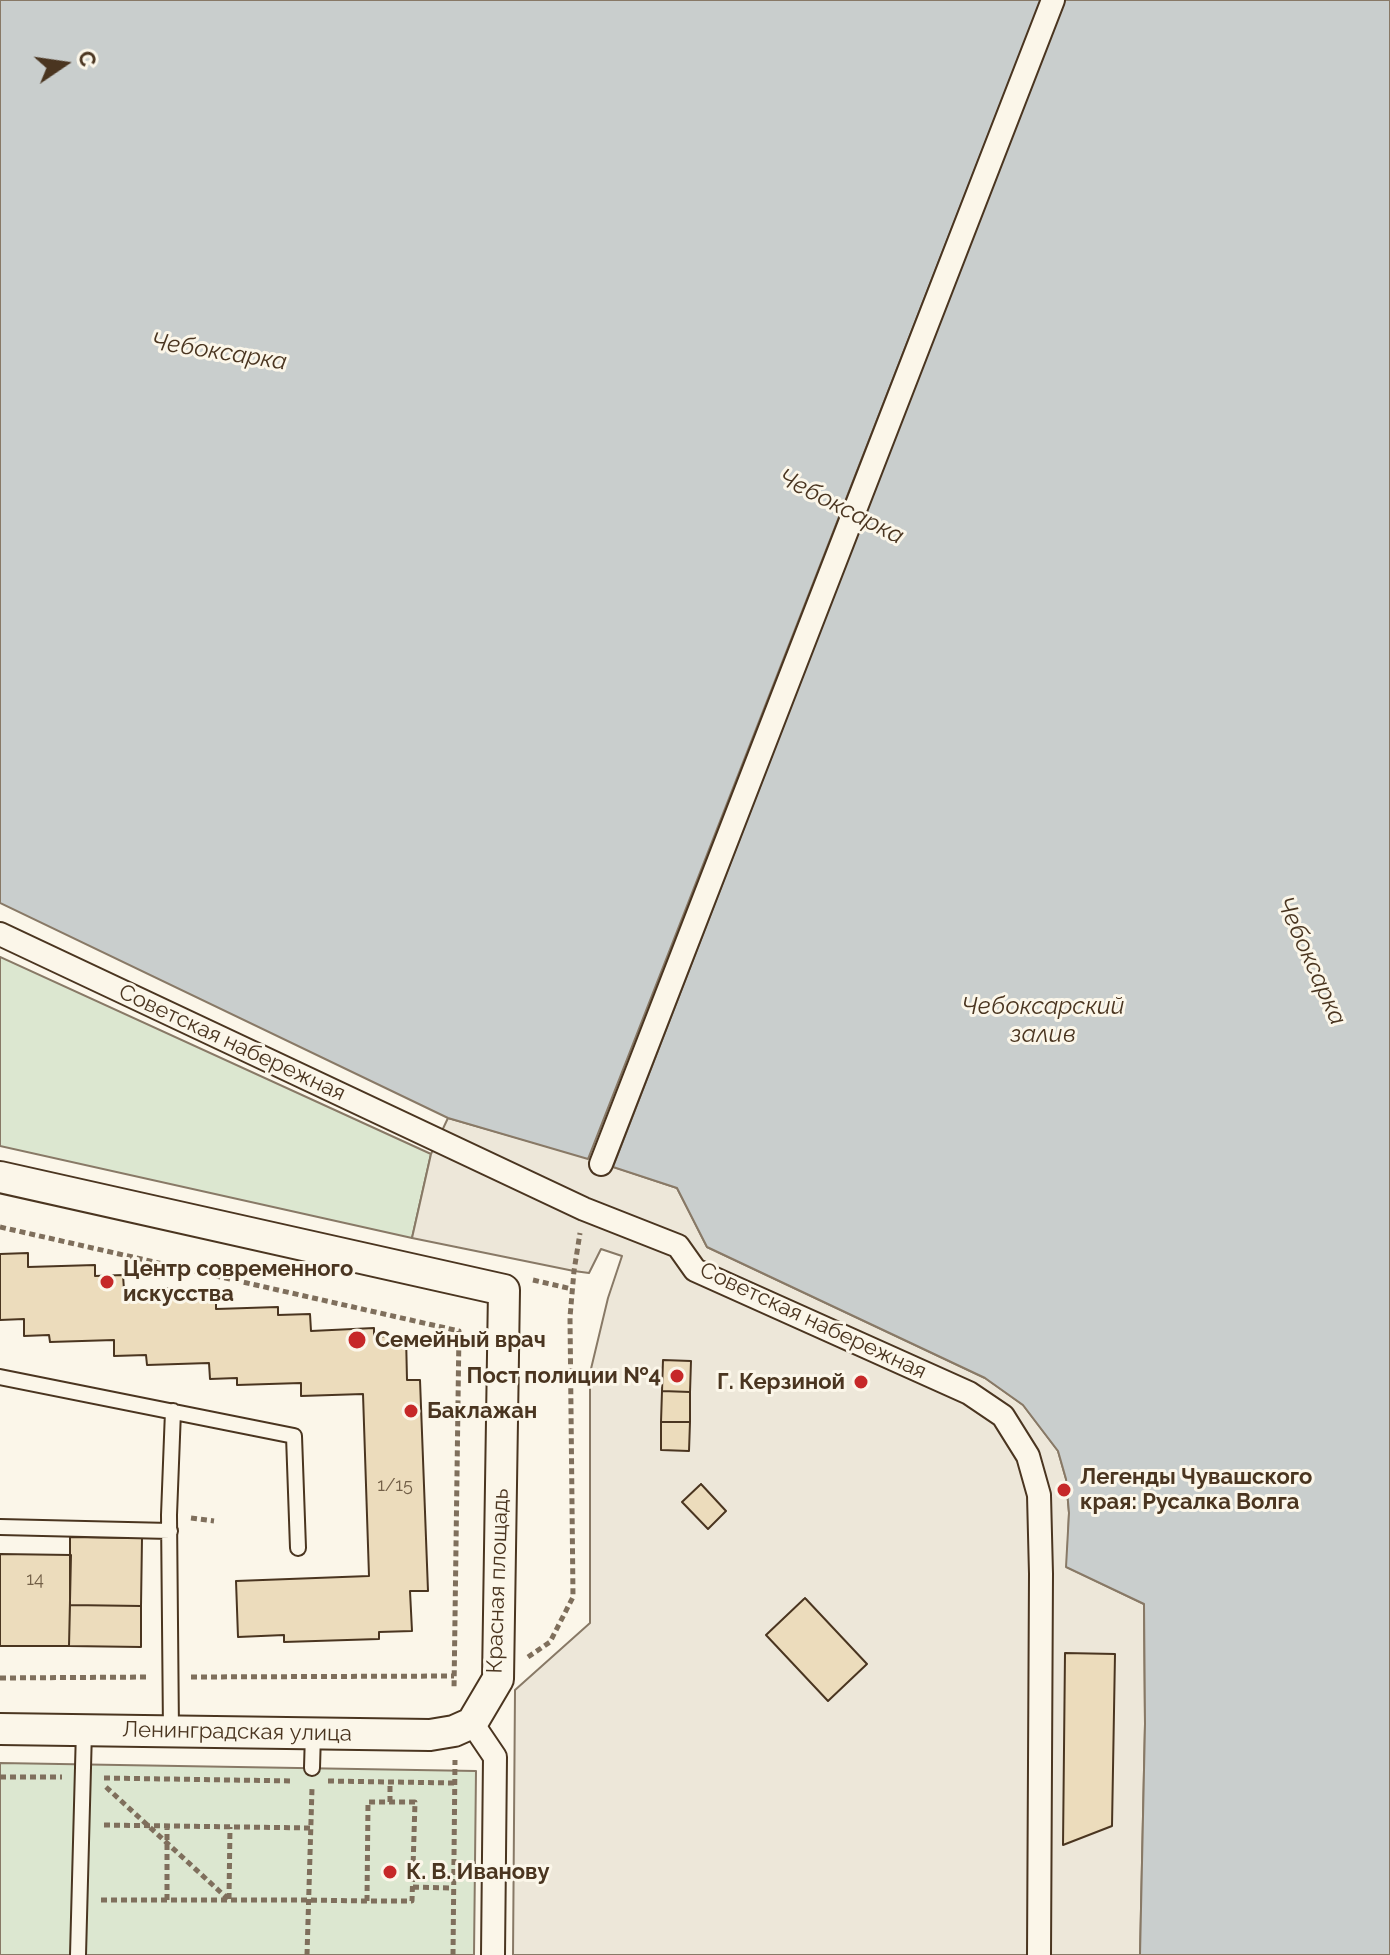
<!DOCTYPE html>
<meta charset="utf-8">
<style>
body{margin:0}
#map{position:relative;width:1390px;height:1955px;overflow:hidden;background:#fbf6e9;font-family:Raleway,sans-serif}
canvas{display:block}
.north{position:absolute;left:24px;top:24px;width:80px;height:80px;-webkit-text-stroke:6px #fbf6e9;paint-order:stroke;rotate:77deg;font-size:22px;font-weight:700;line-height:32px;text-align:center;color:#4a3520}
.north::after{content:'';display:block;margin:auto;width:28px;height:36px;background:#4a3520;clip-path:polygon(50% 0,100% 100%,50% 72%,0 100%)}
</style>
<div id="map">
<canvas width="1390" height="1955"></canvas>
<div class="north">С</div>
</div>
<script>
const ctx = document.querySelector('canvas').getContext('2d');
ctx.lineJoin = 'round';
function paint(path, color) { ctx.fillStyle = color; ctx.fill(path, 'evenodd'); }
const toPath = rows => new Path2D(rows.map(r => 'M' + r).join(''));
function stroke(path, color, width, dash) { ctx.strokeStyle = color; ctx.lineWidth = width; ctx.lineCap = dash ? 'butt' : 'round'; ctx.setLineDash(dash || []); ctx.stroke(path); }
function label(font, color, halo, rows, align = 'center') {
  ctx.font = font + ' Raleway,sans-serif'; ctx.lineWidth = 6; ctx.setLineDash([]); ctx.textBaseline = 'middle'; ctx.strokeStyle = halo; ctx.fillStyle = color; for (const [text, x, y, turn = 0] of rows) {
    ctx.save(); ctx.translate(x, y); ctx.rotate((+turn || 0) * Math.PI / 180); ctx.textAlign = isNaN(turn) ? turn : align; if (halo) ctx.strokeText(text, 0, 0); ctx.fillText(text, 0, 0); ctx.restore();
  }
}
const green = toPath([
 [0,957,431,1154,412,1238,0,1146,0,957],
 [0,1763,476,1771,474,1955,0,1955,0,1763]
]);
const parking = toPath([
 [1041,0,1064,0,614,1167,677,1188,707,1247,985,1378,1023,1405,1058,1451,1066,1479,1069,1513,1067,1567,1144,1604,1145,1724,1140,1955,513,1955,515,1690,590,1623,590,1373,608,1298,622,1256,601,1249,589,1273,574,1271,412,1238,431,1154,448,1118,588,1158,1041,0]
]);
const water = toPath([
 [0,0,1041,0,588,1159,448,1118,0,903,0,0],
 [1064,0,1390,0,1390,1955,1140,1955,1145,1724,1144,1604,1066,1567,1069,1513,1066,1479,1058,1451,1023,1405,985,1378,707,1247,677,1188,613,1167,1064,0]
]);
const building = toPath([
 [28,1253,28,1267,95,1265,95,1276,123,1275,124,1290,181,1288,181,1298,216,1297,216,1309,278,1307,278,1315,310,1314,311,1331,374,1328,374,1337,406,1335,407,1380,420,1380,428,1591,410,1591,412,1631,379,1632,379,1639,284,1642,284,1635,238,1637,236,1581,369,1576,363,1394,301,1396,301,1383,237,1385,237,1378,210,1379,209,1363,147,1365,146,1355,114,1356,114,1340,50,1342,49,1335,24,1336,24,1319,0,1320,0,1254,28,1253],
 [663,1360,691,1361,690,1392,662,1391,663,1360],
 [662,1391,690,1392,690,1422,661,1422,662,1391],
 [661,1422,690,1422,689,1451,661,1450,661,1422],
 [701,1484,726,1511,708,1529,682,1502,701,1484],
 [70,1537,142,1538,141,1606,70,1605,70,1537],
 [0,1554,71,1555,69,1646,0,1646,0,1554],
 [805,1598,867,1664,828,1701,766,1635,805,1598],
 [70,1605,141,1606,141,1647,69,1646,70,1605],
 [1065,1653,1115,1654,1112,1826,1063,1845,1065,1653]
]);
const path = toPath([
 [0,1227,459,1331,454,1690],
 [533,1280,572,1289],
 [191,1518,214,1521],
 [528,1657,550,1642,573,1597,570,1317,574,1271,580,1233],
 [191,1677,454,1676],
 [0,1678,149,1677],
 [0,1777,62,1777],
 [104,1778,294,1781],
 [328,1781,455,1783],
 [106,1787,228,1899],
 [390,1802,390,1782],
 [104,1825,311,1828],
 [413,1887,453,1888],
 [229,1899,230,1827],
 [101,1900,309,1900,367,1901,412,1901,415,1802,368,1802,367,1901],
 [167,1900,167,1826],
 [307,1955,312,1788],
 [453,1955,455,1760]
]);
const service = toPath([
 [0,1377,294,1436,298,1548],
 [0,1527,170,1531],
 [171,1732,169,1515,173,1411],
 [312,1768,313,1733],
 [78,1955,84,1730]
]);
const pedestrian = toPath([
 [0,934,584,1209,678,1246,695,1270,969,1393,1003,1416,1028,1456,1039,1495,1041,1574,1039,1955],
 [601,1164,1053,0],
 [472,1723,495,1757,493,1955]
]);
const minor = toPath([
 [0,1177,504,1290,498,1679,472,1723,454,1731,430,1735,0,1729]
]);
const markers = [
 [107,1282,8,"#c62828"],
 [357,1340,10,"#c62828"],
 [677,1376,8,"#c62828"],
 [861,1382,8,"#c62828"],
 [411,1411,8,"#c62828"],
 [1064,1490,8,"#c62828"],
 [390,1872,8,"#c62828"]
];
const numberNames = [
 ["1/15",395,1486],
 ["14",35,1580]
];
const streetNames = [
 ["Советская набережная",232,1043,25],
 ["Советская набережная",813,1321,25],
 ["Красная площадь",498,1581,-88],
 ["Ленинградская улица",237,1732,1]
];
const poiNames = [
 ["Центр современного",123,1269],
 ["искусства",123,1294],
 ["Семейный врач",375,1340],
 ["Пост полиции №4",661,1376,"right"],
 ["Г. Керзиной",845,1382,"right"],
 ["Баклажан",427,1411],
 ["Легенды Чувашского",1080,1477],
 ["края: Русалка Волга",1080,1502],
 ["К. В. Иванову",406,1872]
];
const waterNames = [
 ["Чебоксарка",219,352,9],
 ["Чебоксарка",841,507,27],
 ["Чебоксарка",1311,961,66],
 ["Чебоксарский",1043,1007],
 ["залив",1043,1035]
];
paint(green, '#dce7d0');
stroke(green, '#887966', 2);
paint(parking, '#ede7d9');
stroke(parking, '#887966', 2);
paint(water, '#c9cecd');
stroke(water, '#887966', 2);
paint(building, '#ecdcbc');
stroke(building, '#4a3520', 2);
stroke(service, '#4a3520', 18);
stroke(pedestrian, '#4a3520', 26);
stroke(minor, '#4a3520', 34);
stroke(path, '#7f6f5c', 5, [6, 4]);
stroke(service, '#fbf6e9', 14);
stroke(pedestrian, '#fbf6e9', 22);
stroke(minor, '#fbf6e9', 30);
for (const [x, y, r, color] of markers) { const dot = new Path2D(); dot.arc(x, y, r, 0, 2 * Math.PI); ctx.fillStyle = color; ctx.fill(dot); stroke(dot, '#fbf6e9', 3); }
label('18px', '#725f47', null, numberNames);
label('22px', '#4a3520', '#fbf6e9', streetNames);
label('bold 22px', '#4a3520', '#fbf6e9', poiNames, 'left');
label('italic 24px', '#4a3520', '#fbf6e9', waterNames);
</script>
